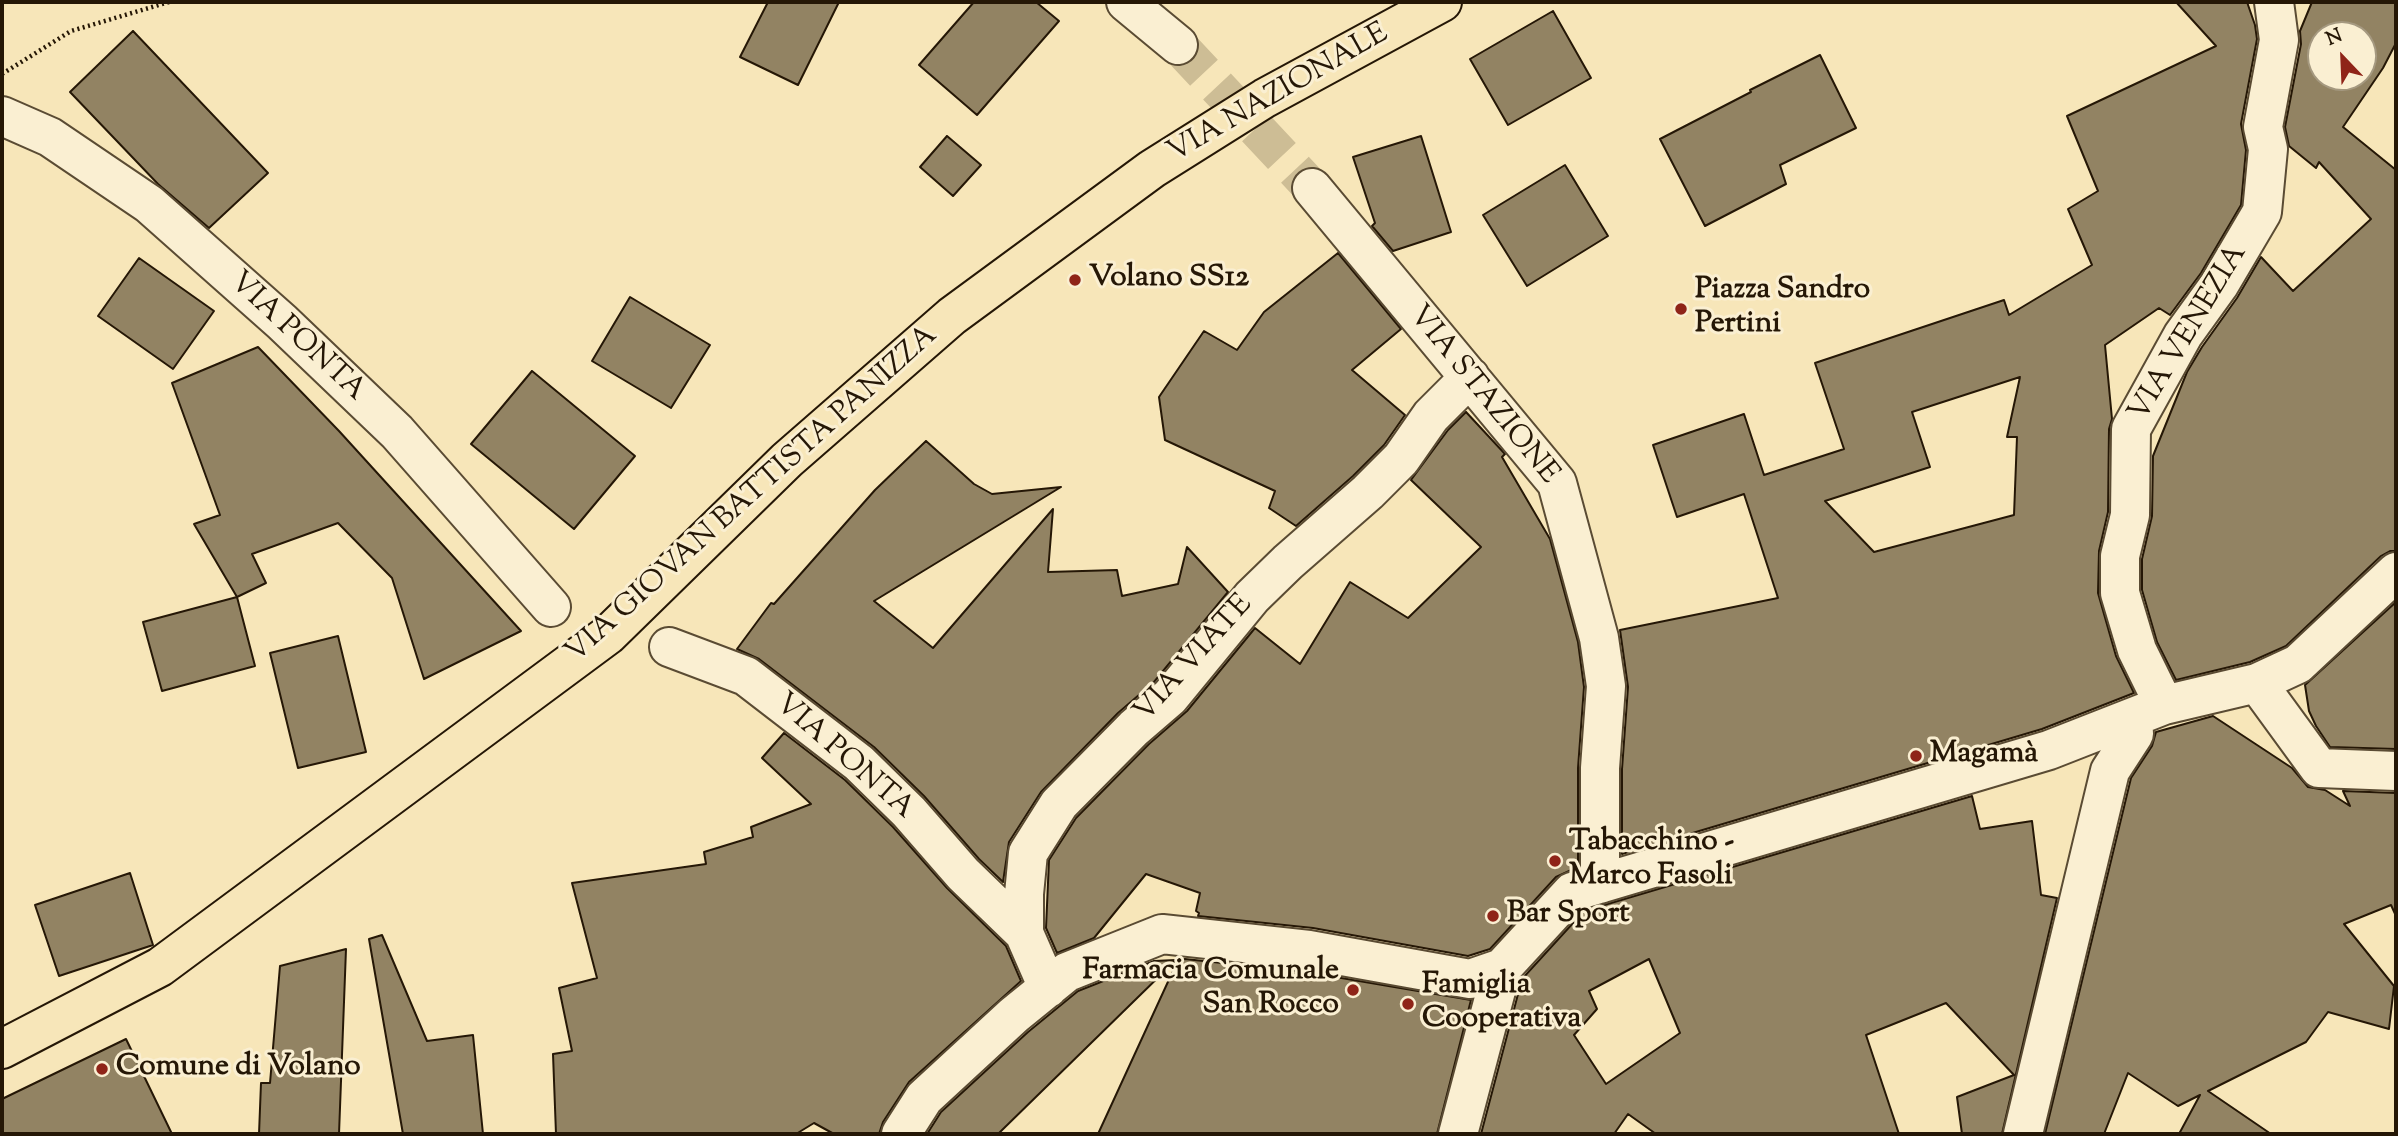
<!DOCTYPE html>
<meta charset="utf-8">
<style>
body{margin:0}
#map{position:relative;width:2398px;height:1136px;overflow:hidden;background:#f7e6b9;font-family:"Sorts Mill Goudy",serif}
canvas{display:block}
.frame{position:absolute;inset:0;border:4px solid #251706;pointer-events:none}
.north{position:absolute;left:2307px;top:21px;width:70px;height:70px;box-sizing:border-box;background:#faefd2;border:2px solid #a59980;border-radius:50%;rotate:337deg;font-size:19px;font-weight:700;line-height:28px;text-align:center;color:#251706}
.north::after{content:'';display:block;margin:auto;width:24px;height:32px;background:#8f2418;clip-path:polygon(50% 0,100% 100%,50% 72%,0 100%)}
</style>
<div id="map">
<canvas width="2398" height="1136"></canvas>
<div class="frame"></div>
<div class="north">N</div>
</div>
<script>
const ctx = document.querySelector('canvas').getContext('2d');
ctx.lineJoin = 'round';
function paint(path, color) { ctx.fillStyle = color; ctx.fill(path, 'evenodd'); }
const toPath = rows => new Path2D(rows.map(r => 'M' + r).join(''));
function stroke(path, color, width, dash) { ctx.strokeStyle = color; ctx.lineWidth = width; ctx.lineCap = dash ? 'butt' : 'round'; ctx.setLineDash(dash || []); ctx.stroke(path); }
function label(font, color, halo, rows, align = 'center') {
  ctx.font = font + ' "Sorts Mill Goudy",serif'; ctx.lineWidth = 6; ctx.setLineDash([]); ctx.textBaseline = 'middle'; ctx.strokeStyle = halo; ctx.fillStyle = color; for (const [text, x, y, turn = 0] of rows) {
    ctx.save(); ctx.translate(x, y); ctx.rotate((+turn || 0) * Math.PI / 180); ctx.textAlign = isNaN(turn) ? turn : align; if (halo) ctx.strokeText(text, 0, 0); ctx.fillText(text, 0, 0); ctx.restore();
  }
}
const building = toPath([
 [768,2,839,2,798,85,740,57,768,2],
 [974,2,1036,2,1059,21,977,115,919,65,974,2],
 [2176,2,2247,2,2255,25,2257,39,2241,124,2246,150,2241,205,2201,273,2170,315,2159,308,2105,345,2112,419,2109,429,2108,512,2099,551,2098,593,2116,656,2134,693,2042,729,1622,854,1622,769,1628,687,1620,630,1778,598,1744,494,1677,517,1653,445,1744,414,1764,475,1844,449,1815,363,2004,300,2009,315,2092,265,2068,209,2098,191,2067,116,2216,46,2176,2],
 [2020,377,2007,437,2017,437,2014,515,1874,552,1825,501,1930,467,1912,412,2020,377],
 [2312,2,2396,2,2396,43,2383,68,2343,127,2396,170,2396,551,2390,551,2381,556,2286,646,2250,662,2176,680,2157,642,2142,590,2142,559,2152,516,2153,456,2187,372,2202,347,2237,298,2261,257,2293,291,2371,219,2319,162,2316,168,2289,146,2285,127,2301,44,2300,31,2312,2],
 [2321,35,2363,35,2363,77,2321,77,2321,35],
 [1553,11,1591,78,1508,125,1470,59,1553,11],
 [133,31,268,173,209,228,158,184,70,92,133,31],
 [1820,55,1856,128,1780,165,1786,184,1705,226,1660,139,1751,92,1750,90,1820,55],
 [947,136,981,165,953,196,920,167,947,136],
 [1421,136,1451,232,1393,251,1372,226,1375,223,1353,157,1421,136],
 [1565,165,1608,236,1527,286,1483,215,1565,165],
 [1338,253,1401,329,1352,370,1405,415,1384,445,1353,476,1296,526,1269,508,1275,491,1165,440,1159,397,1204,331,1237,350,1264,312,1338,253],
 [139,258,214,311,173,369,98,316,139,258],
 [630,297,710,345,671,408,592,361,630,297],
 [258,347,339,431,521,631,424,679,392,578,338,523,252,554,266,583,237,597,194,524,220,515,172,383,258,347],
 [532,371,635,456,574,529,471,444,532,371],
 [1466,412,1505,454,1502,457,1550,539,1578,642,1584,687,1578,768,1578,867,1556,877,1490,949,1468,956,1313,928,1198,916,1199,913,1196,911,1200,893,1146,874,1094,938,1057,953,1046,928,1049,860,1076,818,1149,744,1187,711,1255,628,1300,664,1350,582,1408,618,1481,547,1411,480,1448,430,1466,412],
 [926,441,974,484,992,494,1061,487,874,601,933,648,1053,509,1048,572,1117,570,1122,596,1178,584,1187,547,1228,592,1154,682,1118,713,1041,792,1009,842,1003,882,979,859,924,796,874,747,759,659,737,649,771,603,774,604,875,490,926,441],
 [237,597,255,666,162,691,143,622,237,597],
 [2396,602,2396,749,2330,747,2316,726,2309,711,2305,685,2396,602],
 [338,636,366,752,298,768,270,653,338,636],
 [2213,716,2292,768,2308,787,2325,790,2350,806,2343,791,2396,793,2396,916,2391,905,2344,924,2394,986,2389,1029,2328,1012,2306,1042,2208,1091,2271,1134,2179,1134,2200,1095,2178,1106,2128,1073,2104,1134,2045,1134,2131,778,2152,746,2156,732,2213,716],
 [784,733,845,780,893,827,947,888,1006,946,1021,981,909,1082,883,1122,879,1134,834,1134,814,1123,796,1134,556,1134,553,1054,572,1051,559,988,597,978,572,883,706,864,704,852,753,837,751,827,811,804,762,758,784,733],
 [1972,796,1980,829,2032,821,2041,895,2057,898,2002,1134,1962,1134,1957,1097,2014,1075,1946,1003,1866,1035,1899,1134,1656,1134,1628,1114,1614,1134,1481,1134,1522,979,1584,911,1972,796],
 [1649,959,1680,1033,1606,1084,1574,1035,1597,1009,1589,991,1649,959],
 [130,873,153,945,59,976,35,905,130,873],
 [382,935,427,1041,473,1035,483,1134,403,1134,369,939,382,935],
 [346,949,339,1134,259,1134,261,1083,270,1083,280,966,346,949],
 [1185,959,1306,972,1471,1000,1437,1134,1098,1134,1178,960,1185,959],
 [1176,960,998,1134,927,1134,941,1112,1028,1032,1078,991,1154,961,1176,960],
 [126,1039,172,1134,2,1134,2,1099,126,1039]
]);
const minorTunnel = toPath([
 [1178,45,1312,188]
]);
const path = toPath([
 [2,74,71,31,169,2]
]);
const minor = toPath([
 [1126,2,1178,45],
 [2,116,50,137,149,204,282,322,397,432,551,607],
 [1312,188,1557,483,1599,638,1606,686,1600,768,1600,884],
 [669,647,746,676,859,763,909,812,963,874,1024,933],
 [2257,683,2319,768,2396,771],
 [2164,705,2137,650,2120,593,2120,556,2130,515,2131,429,2183,335,2219,285,2262,212,2268,149,2263,127,2279,40,2274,2],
 [1048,988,1024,933,1024,894,1028,853,1059,804,1134,728,1170,697,1252,597,1288,562,1368,492,1401,459,1431,416,1470,377],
 [901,1134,924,1098,1014,1015,1067,972,1162,934,1309,950,1470,979,1502,968],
 [1458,1134,1502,968,1572,892,2049,750,2164,705,2257,683,2298,664,2396,572],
 [2023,1134,2110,771,2134,734,2133,718]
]);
const primary = toPath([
 [2,1049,160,967,608,635,787,460,952,316,1152,169,1265,98,1442,2]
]);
const markers = [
 [1075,280,7,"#8f2418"],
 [1681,309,7,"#8f2418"],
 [1916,756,7,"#8f2418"],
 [1555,861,7,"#8f2418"],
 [1493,916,7,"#8f2418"],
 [1353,990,7,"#8f2418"],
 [1408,1004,7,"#8f2418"],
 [102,1069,7,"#8f2418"]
];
const streetNames = [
 ["VIA NAZIONALE",1279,95,-30],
 ["VIA VENEZIA",2190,334,-59],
 ["VIA PONTA",296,338,43],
 ["VIA STAZIONE",1482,396,51],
 ["VIA GIOVAN BATTISTA PANIZZA",753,496,-42],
 ["VIA VIATE",1195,660,-48],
 ["VIA PONTA",843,758,41]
];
const poiNames = [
 ["Volano SS12",1089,280],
 ["Piazza Sandro",1695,292],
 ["Pertini",1695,326],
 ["Magamà",1930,756],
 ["Tabacchino -",1569,844],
 ["Marco Fasoli",1569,878],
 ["Bar Sport",1507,916],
 ["Farmacia Comunale",1339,973,"right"],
 ["San Rocco",1339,1007,"right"],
 ["Famiglia",1422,987],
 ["Cooperativa",1422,1021],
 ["Comune di Volano",116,1069]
];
paint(building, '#928363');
stroke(building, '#251706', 2);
stroke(minorTunnel, '#cdbd95', 38, [38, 19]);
stroke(minor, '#5a4b33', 42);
stroke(primary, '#251706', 42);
stroke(path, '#251706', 4.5, [2, 3.5]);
stroke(minor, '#faefd2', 38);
stroke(primary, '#f7e6b9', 38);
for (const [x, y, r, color] of markers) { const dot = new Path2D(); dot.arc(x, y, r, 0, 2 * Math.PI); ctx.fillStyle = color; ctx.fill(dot); stroke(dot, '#faefd2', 2.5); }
label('30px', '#251706', '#faefd2', streetNames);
label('bold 30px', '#251706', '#faefd2', poiNames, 'left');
</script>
